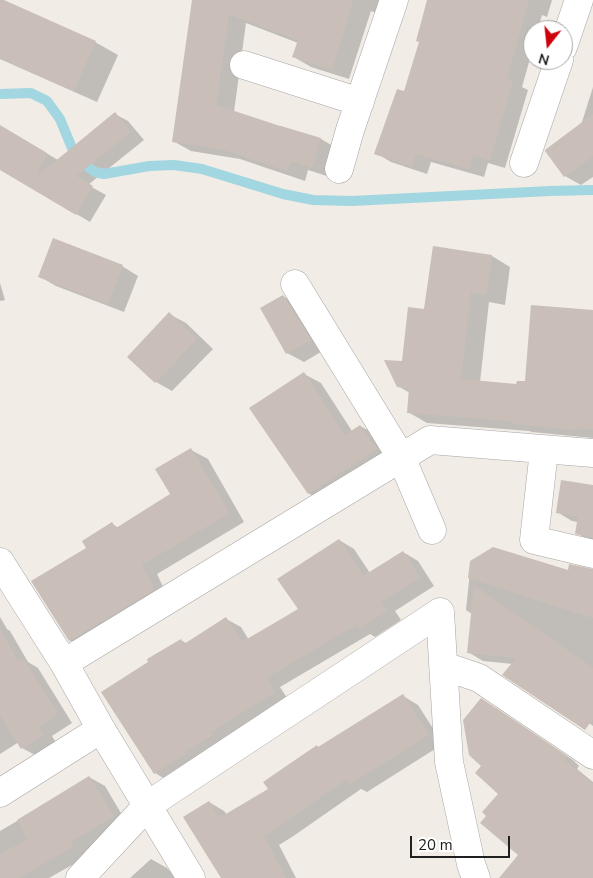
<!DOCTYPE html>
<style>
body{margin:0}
#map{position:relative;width:593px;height:878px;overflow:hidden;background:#f1ece5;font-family:"Nunito Sans",sans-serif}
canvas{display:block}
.north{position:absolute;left:523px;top:20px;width:50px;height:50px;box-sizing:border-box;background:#fff;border:1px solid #a5a5a5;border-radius:50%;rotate:196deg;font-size:14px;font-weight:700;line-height:20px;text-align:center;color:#1f1f1f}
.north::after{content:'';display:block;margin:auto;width:18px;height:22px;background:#ce000b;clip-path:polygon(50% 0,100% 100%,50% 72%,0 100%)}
.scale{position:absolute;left:410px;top:836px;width:100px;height:22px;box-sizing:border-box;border:2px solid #1f1f1f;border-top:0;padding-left:6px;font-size:15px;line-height:18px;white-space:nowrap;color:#1f1f1f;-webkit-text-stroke:4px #fff;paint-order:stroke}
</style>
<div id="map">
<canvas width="593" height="878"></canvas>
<div class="north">N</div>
<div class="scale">20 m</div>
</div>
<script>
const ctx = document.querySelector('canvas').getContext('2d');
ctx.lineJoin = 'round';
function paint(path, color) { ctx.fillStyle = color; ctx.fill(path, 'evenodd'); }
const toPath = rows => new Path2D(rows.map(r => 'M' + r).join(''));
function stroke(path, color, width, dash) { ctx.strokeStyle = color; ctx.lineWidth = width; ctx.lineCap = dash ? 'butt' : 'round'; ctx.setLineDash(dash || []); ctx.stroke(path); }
const shadow = toPath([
 [0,0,95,42,118,55,97,102,0,59],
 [193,0,390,0,385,16,371,11,349,79,311,67,294,57,298,43,246,23,234,112,321,139,338,149,330,177,308,170,305,181,240,159,191,151,173,141],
 [429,0,552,0,547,17,542,15,538,30,533,30,533,48,522,87,528,90,505,168,488,163,484,177,431,162,427,174,391,162,376,153,405,93,421,42],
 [593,87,593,177,581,185,565,176],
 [115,114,128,121,144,140,88,185,106,195,90,222,0,169,0,126,58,160],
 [492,256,510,267,505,305,489,302,480,382,517,385,526,383,593,311,593,438,532,432,529,431,427,423,408,412,410,393,398,386,403,362,425,311],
 [122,266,138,276,124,312,56,286,39,276],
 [0,283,5,300,0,301],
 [283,296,300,306,326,349,304,362,287,353],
 [169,314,186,323,213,349,172,391,156,382,129,356],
 [304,374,321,383,352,431,360,426,377,435,392,458,325,503,308,493],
 [191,450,208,459,244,522,157,574,169,599,86,649,69,640,88,549,112,524,119,528,171,494],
 [593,486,593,542,576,533,578,522,572,521,557,512],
 [339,540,354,549,370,573,403,552,418,561,434,586,395,611,401,620,375,637,370,634,280,687,289,701,170,782,155,773,181,640,187,644,226,619,241,627,249,640,300,609],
 [471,561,569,571,593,570,593,726,513,664,483,661,468,652,472,614,466,610],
 [0,617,7,629,10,631,28,662,38,668,72,723,52,736,57,744,37,756,22,748,19,742,0,754],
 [403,696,418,705,443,744,367,792,361,789,292,837,279,845,296,878,226,878,209,802,224,811,227,815,270,789,319,748],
 [496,708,573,760,579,766,577,769,593,782,593,878,501,878,520,855,500,793,483,766],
 [89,777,105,786,128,825,85,851,88,856,49,878,0,878,0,831,60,796],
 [151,859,167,868,176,878,130,878]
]);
const stream = toPath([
 [0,94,31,93,47,101,60,119,72,148,82,163,95,172,104,174,149,166,174,165,202,169,283,194,313,200,352,201,550,191,593,190]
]);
const building = toPath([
 [0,0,4,0,96,41,74,91,0,58],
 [192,0,353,0,332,70,292,57,298,40,229,14,216,105,280,126,281,126,321,138,312,168,291,161,287,171,221,149,172,142],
 [427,0,529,0,507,78,513,80,490,160,473,155,469,169,416,154,412,167,374,154,397,89,404,91,419,42,416,41],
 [115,112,131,132,76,176,93,186,76,215,0,170,0,125,47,153,36,177],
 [593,114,593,156,564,177,545,151,545,150],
 [53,238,123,265,108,304,38,277],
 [433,246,492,255,486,295,471,292,461,379,516,384,517,381,525,381,531,305,593,310,593,429,578,428,578,430,512,424,512,421,407,413,409,388,397,387,384,360,402,361,408,307,424,309],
 [283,295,311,340,286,354,260,308],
 [169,312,197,339,155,383,127,357],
 [304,372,345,435,360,425,377,449,308,494,249,408],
 [191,448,229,513,142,565,154,590,69,641,31,581,86,548,82,541,112,522,116,528,170,494,155,469],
 [561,480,593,485,593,538,575,534,578,516,556,513],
 [339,539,363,576,403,551,420,577,381,602,387,611,359,629,356,625,266,678,275,692,211,732,213,735,184,752,186,754,154,774,101,692,148,662,147,659,181,639,184,644,226,617,242,642,298,609,277,579],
 [493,547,568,570,569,564,593,569,593,618,468,578,470,561],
 [474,585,593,668,593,719,585,730,502,675,516,658,467,653],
 [0,629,18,661,23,658,58,714,38,727,43,735,21,749,0,715],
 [403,694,429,735,350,784,347,779,277,827,278,828,264,836,286,878,221,878,183,817,209,801,219,818,268,789,263,782,317,745,318,747],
 [481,698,567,756,564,760,593,784,593,878,499,878,518,855,480,823,486,816,482,812,498,794,475,773,481,766,469,755,463,720],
 [89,776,114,816,71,842,73,847,18,878,0,878,0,855,27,839,17,820]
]);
const minor = toPath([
 [563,47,579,0],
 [244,65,360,102],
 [524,163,559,60],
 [339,169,350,130,394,0],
 [295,284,401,457,432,530],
 [544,450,534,540,593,554],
 [0,562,64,663],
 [444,666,479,678,593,755],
 [0,793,101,729],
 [80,878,148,805,440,612,449,762,471,864,476,878],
 [191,878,101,729,64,663,430,440,593,453]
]);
paint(shadow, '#0003');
stroke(stream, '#a2d6e1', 10);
paint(building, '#c9beb8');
stroke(minor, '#a6a6a6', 29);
stroke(minor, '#fff', 28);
</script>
